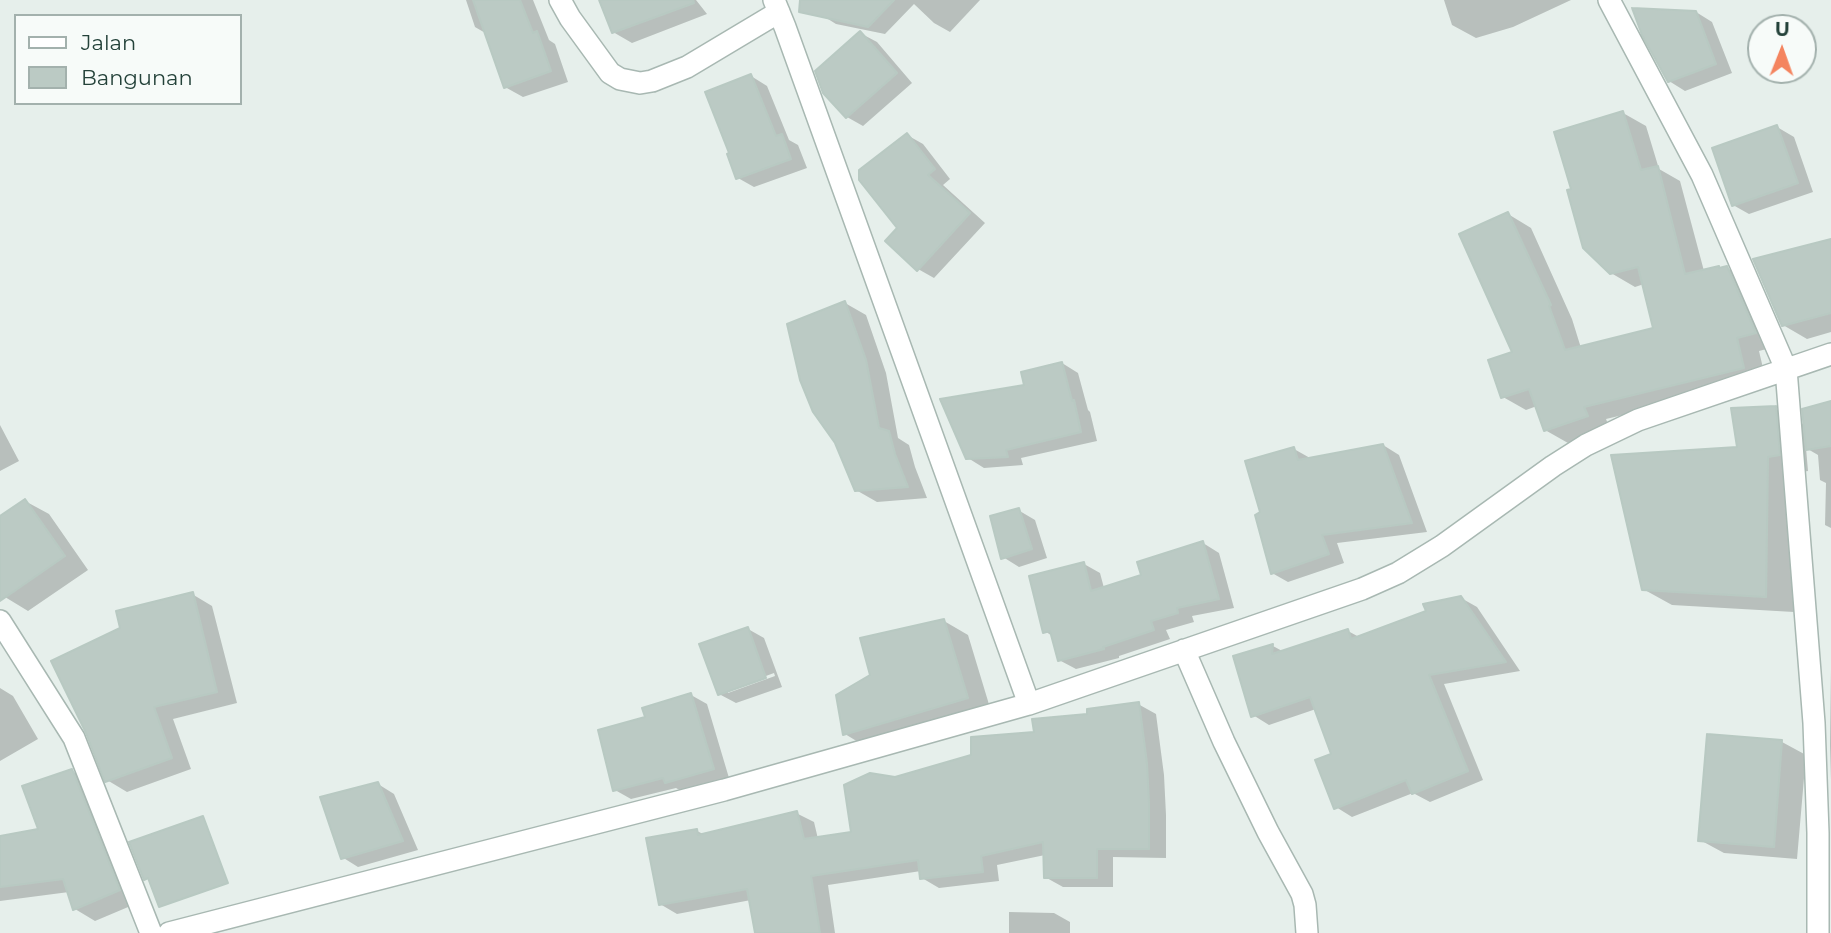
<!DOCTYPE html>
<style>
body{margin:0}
#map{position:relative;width:1831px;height:933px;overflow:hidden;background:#e6efeb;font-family:Montserrat,sans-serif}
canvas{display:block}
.legend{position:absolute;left:14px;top:14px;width:228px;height:91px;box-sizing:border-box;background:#f7fbf9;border:2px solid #a3b1ad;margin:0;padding:9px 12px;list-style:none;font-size:21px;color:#24423a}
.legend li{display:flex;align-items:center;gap:14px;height:35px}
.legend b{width:35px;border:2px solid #a3b1ad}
.north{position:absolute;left:1747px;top:14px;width:70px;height:70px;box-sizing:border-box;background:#f7fbf9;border:2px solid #a3b1ad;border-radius:50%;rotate:1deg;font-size:19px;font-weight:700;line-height:28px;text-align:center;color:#24423a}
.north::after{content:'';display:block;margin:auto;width:24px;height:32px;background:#f4845f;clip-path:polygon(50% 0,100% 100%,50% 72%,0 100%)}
</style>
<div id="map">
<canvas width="1831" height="933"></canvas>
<ul class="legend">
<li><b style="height:9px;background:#fff"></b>Jalan</li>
<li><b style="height:19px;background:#bbcac4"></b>Bangunan</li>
</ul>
<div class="north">U</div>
</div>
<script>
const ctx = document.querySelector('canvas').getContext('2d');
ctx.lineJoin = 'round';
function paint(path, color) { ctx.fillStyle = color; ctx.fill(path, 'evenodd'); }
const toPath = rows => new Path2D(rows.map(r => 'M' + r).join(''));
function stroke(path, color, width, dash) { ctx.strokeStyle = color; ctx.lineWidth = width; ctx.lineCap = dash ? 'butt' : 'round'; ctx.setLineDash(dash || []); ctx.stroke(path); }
const shadow = toPath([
 [466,0,533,0,549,40,555,44,568,82,523,97,505,87,487,34,475,27],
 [601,0,696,0,707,14,632,43,613,32],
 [805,0,980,0,950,32,934,23,914,4,885,34,836,24,820,14],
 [1444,0,1571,0,1513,27,1476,38,1452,25],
 [1696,12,1712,22,1732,73,1685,91,1669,81],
 [860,33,877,42,912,83,863,126,847,117],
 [751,76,767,86,789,140,798,145,807,168,754,187,738,178],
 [1623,113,1646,126,1659,169,1680,181,1704,271,1718,267,1722,269,1727,268,1750,281,1778,346,1759,351,1766,381,1606,419,1610,429,1568,443,1545,430,1537,406,1526,410,1503,397,1515,353,1508,214,1531,228,1572,319,1581,348,1655,330,1644,284,1635,287,1611,273,1573,190],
 [1777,127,1794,137,1813,192,1749,214,1733,205],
 [907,135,923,144,950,179,943,185,985,223,934,278,918,269,899,228],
 [1831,241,1831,332,1807,339,1783,325],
 [845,303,866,315,886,373,898,438,909,445,915,467,927,498,877,502,856,490,836,442],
 [1062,363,1078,373,1088,410,1090,412,1097,441,1021,458,1023,465,984,468,968,458,1026,386],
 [1831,402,1831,528,1825,525,1826,483,1820,480,1818,455,1806,448,1808,471,1796,473,1794,612,1672,605,1643,589,1739,449,1775,408,1805,425],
 [0,425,19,461,0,471],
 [1383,445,1399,455,1427,532,1337,543,1344,563,1288,582,1272,573,1262,513,1294,449,1310,458],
 [25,501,49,514,88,570,28,611,5,597,0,591,0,518],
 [1018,510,1035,520,1047,558,1019,567,1003,557],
 [1203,543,1219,553,1234,608,1192,616,1194,622,1166,630,1170,639,1119,656,1119,658,1076,669,1059,660,1052,636,1045,631,1084,564,1100,573,1104,588,1143,576],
 [192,594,212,606,237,703,173,719,191,769,127,792,107,780,88,732],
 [1461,598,1477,607,1520,671,1444,684,1483,780,1430,802,1413,793,1352,817,1336,807,1333,755,1316,709,1269,725,1253,715,1235,657,1273,646,1284,652,1348,631,1359,637],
 [944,621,968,635,991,711,868,748,845,734,872,675],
 [748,629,764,638,782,687,736,703,719,694],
 [774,673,775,676,728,693,728,690],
 [1831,668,1831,780,1830,745],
 [0,688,13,696,38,739,0,761],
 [691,695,707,704,729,778,683,792,676,788,631,799,615,790,648,718],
 [1138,704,1156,714,1164,775,1166,815,1166,858,1113,857,1113,887,1063,887,1045,877,1045,855,997,865,999,881,939,888,922,878,921,871,828,885,835,933,757,933,751,900,677,914,660,904,697,831,705,835,796,813,814,822,818,839,853,834,895,779,973,756,1089,716],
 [1709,736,1782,742,1806,755,1797,859,1724,853,1700,840],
 [72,771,93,783,140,902,95,921,75,909,69,892,0,901,0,838,40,830],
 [378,784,394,794,418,850,358,867,342,857],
 [1009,912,1054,913,1070,922,1070,933,1009,933]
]);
const building = toPath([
 [473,0,520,0,533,33,537,31,551,71,504,88,473,0],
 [599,0,693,0,694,3,612,33,599,0],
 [800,0,894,0,868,27,799,12,800,0],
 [1632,8,1696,11,1716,64,1668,82,1642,35,1632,8],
 [860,31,897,73,846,118,823,93,815,71,860,31],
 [751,74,776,136,782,134,791,159,736,179,727,154,729,153,705,92,751,74],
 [1623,111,1641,170,1658,166,1685,274,1719,266,1719,268,1727,266,1756,333,1737,338,1744,368,1584,407,1588,416,1544,431,1529,389,1501,398,1488,360,1512,352,1459,234,1508,212,1551,305,1549,306,1565,350,1653,328,1638,267,1610,274,1583,248,1567,190,1571,189,1554,132,1623,111],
 [1777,125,1798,183,1732,206,1712,148,1777,125],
 [907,133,935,169,928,175,970,213,917,271,885,241,897,228,859,180,859,170,907,133],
 [1831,239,1831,313,1782,326,1753,259,1831,239],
 [845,301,866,360,879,428,889,431,895,454,908,487,855,491,835,443,813,412,800,380,787,324,845,301],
 [1062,362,1072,401,1074,400,1081,432,1006,450,1008,457,966,459,940,399,1024,385,1021,372,1062,362],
 [1831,401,1831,446,1806,450,1802,409,1831,401],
 [1776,406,1780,455,1768,457,1766,597,1642,590,1611,455,1737,447,1731,408,1776,406],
 [1383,444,1412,523,1322,535,1329,554,1271,574,1255,515,1260,512,1245,461,1294,447,1298,460,1383,444],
 [25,499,65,556,0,601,0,516,25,499],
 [1019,508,1032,549,1001,559,990,516,1019,508],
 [1203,541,1219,599,1177,608,1178,613,1151,621,1154,630,1103,647,1104,649,1058,661,1050,631,1043,633,1029,576,1084,562,1091,591,1141,575,1137,562,1203,541],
 [193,592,217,692,154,707,172,758,105,782,86,733,51,661,120,628,116,611,193,592],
 [1461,596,1506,662,1429,675,1468,771,1412,794,1406,780,1334,809,1315,760,1331,754,1310,697,1251,717,1233,656,1273,644,1272,654,1348,629,1351,639,1426,611,1423,604,1461,596],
 [944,619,968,698,843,735,836,695,870,675,860,638,944,619],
 [748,627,766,678,718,695,699,644,748,627],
 [691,693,714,769,665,783,663,778,613,791,598,730,645,717,642,708,691,693],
 [1139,702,1147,764,1149,804,1149,849,1097,849,1097,878,1044,878,1043,842,981,856,983,872,920,879,918,860,811,876,820,933,755,933,747,889,659,905,646,838,697,829,698,835,797,811,804,839,851,832,844,785,870,773,895,777,971,755,971,737,1034,732,1032,719,1087,714,1087,709,1139,702],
 [1707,734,1782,740,1774,847,1698,841,1707,734],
 [72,769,120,890,73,910,63,879,0,887,0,836,38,829,22,786,72,769],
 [378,782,403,841,341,859,320,797,378,782],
 [203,816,228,883,159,907,148,878,144,880,129,842,203,816]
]);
const minor = toPath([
 [560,0,570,18,610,73,620,79,640,83,652,81,687,67,779,12],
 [774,0,785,27,1029,704],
 [1609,0,1702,175,1786,369,1814,723,1818,833,1818,933],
 [0,621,74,738,151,933],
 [1184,650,1224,742,1268,832,1302,894,1305,905,1307,933],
 [169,933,724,790,1029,704,1362,589,1398,573,1442,546,1553,466,1586,445,1638,420,1831,354]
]);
paint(shadow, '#0003');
paint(building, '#bbcac4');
stroke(building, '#b8c9c2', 2);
stroke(minor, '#a8b8b2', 24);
stroke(minor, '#fff', 21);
</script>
